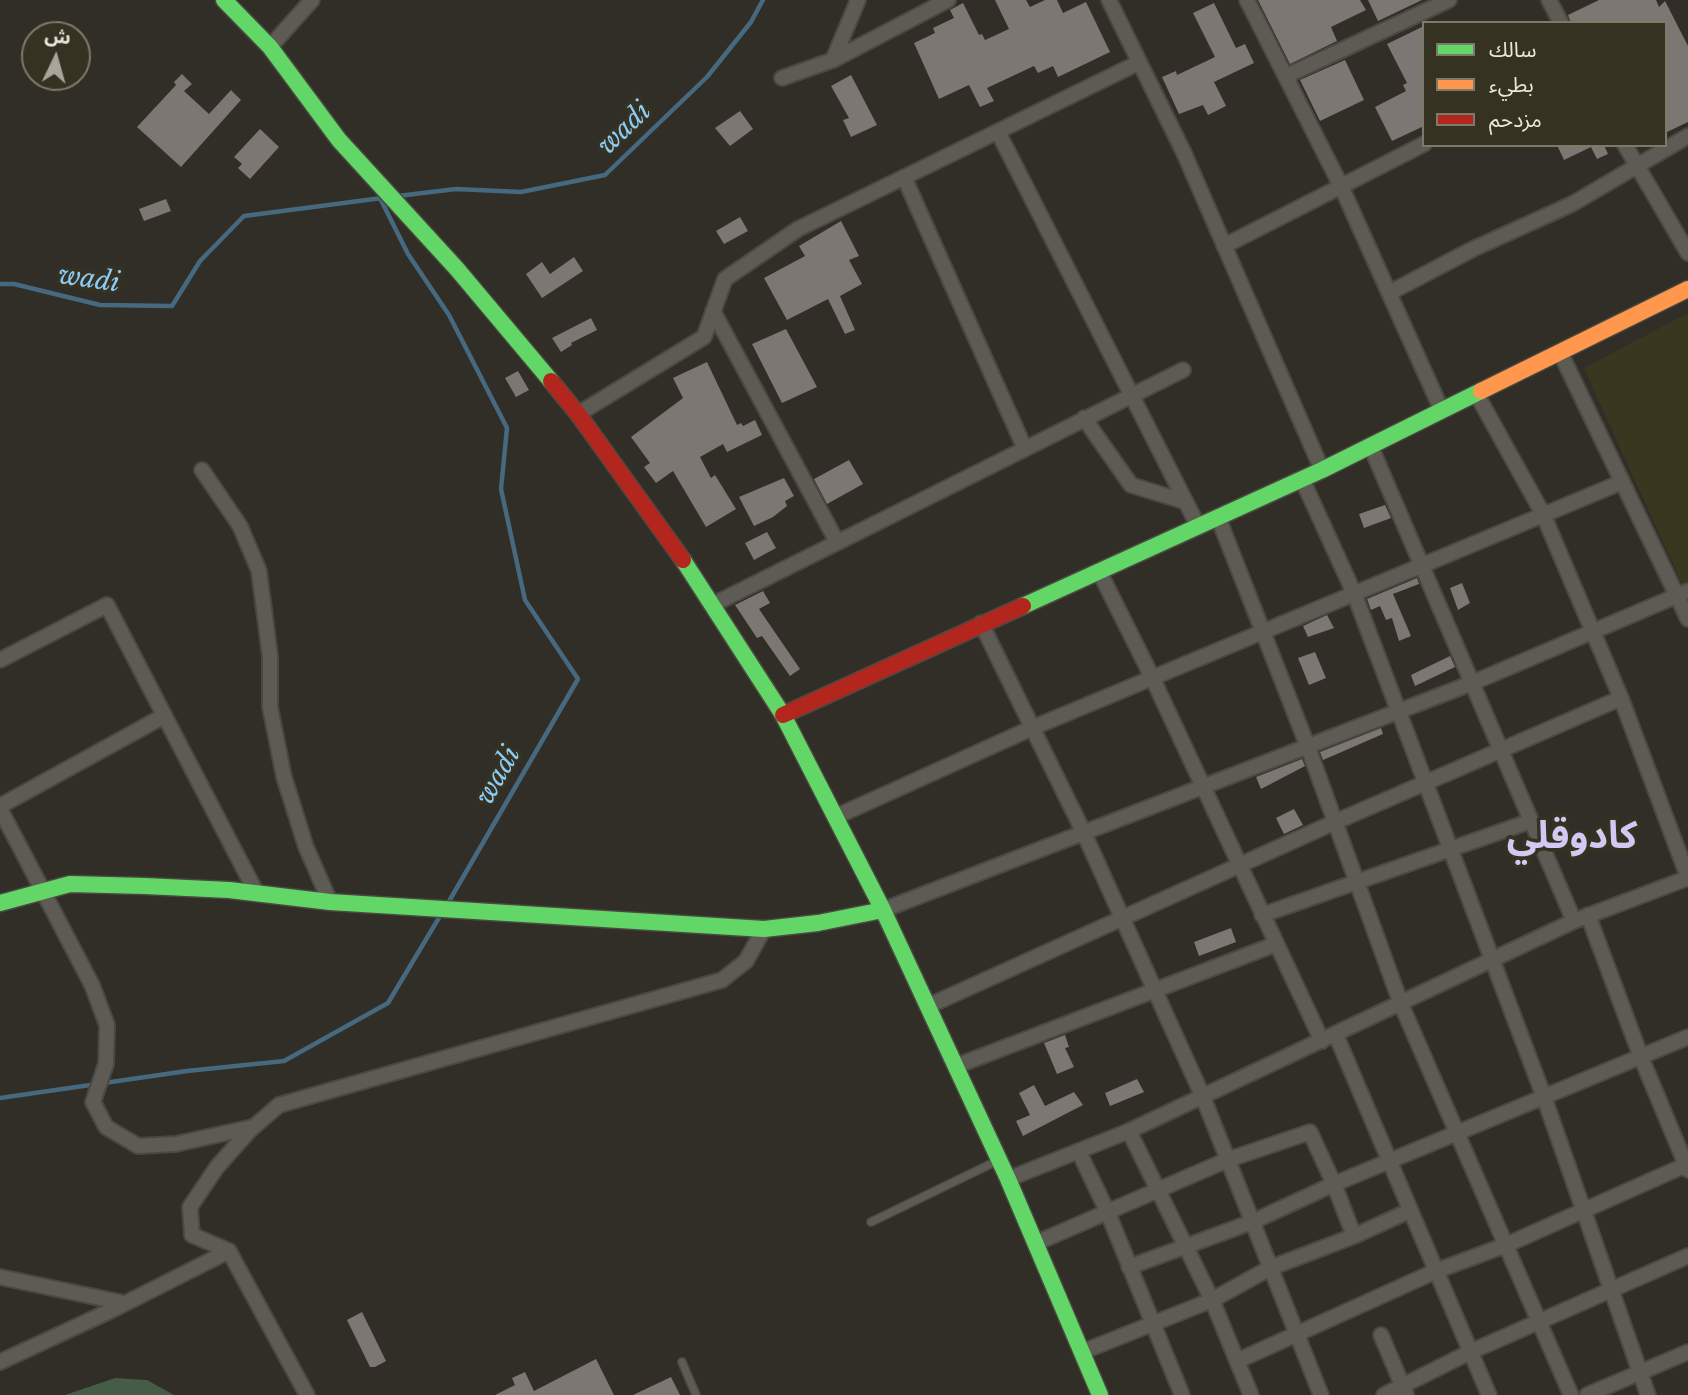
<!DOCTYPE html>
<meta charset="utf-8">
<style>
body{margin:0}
#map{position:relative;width:1688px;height:1395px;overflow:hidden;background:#302e26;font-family:"Libre Baskerville","Noto Sans Arabic",serif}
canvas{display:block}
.legend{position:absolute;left:1422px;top:21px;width:245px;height:126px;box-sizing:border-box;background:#353221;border:2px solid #7d7a6c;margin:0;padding:9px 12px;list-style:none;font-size:21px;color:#e9e7dc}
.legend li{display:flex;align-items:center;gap:14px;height:35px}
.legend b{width:35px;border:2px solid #7d7a6c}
.north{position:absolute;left:21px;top:21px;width:70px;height:70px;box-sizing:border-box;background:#353221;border:2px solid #7d7a6c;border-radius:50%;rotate:5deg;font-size:19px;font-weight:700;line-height:28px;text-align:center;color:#e9e7dc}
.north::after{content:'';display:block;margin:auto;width:24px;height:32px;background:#a8a69c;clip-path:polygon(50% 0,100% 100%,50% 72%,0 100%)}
</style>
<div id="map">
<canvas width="1688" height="1395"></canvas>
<ul class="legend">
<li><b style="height:9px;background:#63d668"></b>سالك</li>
<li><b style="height:9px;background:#ff974d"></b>بطيء</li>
<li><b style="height:9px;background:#b3261e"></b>مزدحم</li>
</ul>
<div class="north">ش</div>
</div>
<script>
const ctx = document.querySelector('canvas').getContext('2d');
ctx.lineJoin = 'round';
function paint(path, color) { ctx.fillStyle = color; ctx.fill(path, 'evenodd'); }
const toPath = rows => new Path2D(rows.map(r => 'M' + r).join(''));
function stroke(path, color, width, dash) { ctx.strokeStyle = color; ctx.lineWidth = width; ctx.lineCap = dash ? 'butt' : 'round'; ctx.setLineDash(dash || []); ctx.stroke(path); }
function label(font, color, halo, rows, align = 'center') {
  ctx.font = font + ' "Libre Baskerville","Noto Sans Arabic",serif'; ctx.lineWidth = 7; ctx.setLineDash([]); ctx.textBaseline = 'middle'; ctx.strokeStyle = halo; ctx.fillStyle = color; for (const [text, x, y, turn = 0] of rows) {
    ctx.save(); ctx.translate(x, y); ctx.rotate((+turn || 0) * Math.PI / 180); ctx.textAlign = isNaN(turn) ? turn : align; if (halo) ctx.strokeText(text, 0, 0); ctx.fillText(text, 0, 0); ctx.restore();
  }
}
const built = toPath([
 [1688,313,1688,597,1584,368]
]);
const green = toPath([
 [115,1378,147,1380,174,1395,65,1395]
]);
const stream = toPath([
 [398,196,456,189,521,192,605,175,707,77,751,22,763,0],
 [380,198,408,254,449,315,507,428,501,489,525,600,578,679,448,903],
 [0,284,14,284,100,305,172,306,200,261,244,216,382,198],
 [0,1098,187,1071,284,1061,388,1003,440,916]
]);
const building = toPath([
 [995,0,1026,0,1030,7,1045,0,1057,0,1063,13,1086,2,1110,52,1058,77,1053,66,1038,73,1034,66,987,88,994,101,980,107,969,85,939,99,914,43,935,33,933,28,954,18,950,10,963,3,979,35,982,34,985,40,1009,29],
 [1258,0,1360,0,1366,10,1331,27,1337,41,1290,64],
 [1368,0,1422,0,1378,21],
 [1599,0,1656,0,1659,7,1665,1,1688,46,1688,122,1665,133,1665,23,1571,23,1568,15],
 [1214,3,1236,48,1245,44,1254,63,1214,82,1226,106,1208,115,1203,105,1179,114,1162,77,1176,71,1177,75,1215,57,1193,13],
 [1424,26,1424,126,1392,141,1375,107,1406,91,1403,85,1407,83,1387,44],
 [1345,60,1364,100,1320,121,1300,80],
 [182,74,192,84,184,91,209,114,231,90,241,100,181,167,137,127,176,85,174,82],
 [851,75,877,125,851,137,843,120,849,118,831,86],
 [740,111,753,129,730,146,715,128],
 [260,129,279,147,250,179,238,168,242,164,234,157],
 [1557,145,1604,145,1608,154,1597,159,1591,147,1564,160],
 [166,199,171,211,144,221,139,209],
 [740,217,748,231,724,244,716,231],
 [841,221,859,256,849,260,862,284,840,296,855,330,845,334,828,299,787,320,764,278,805,256,799,246],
 [574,257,583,271,542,298,526,274,542,262,550,274],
 [591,318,597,330,571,343,572,345,561,352,552,338],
 [786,329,817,387,782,403,752,344],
 [707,362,737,425,741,423,743,426,755,420,762,435,727,452,723,444,700,457,711,478,715,475,736,509,706,527,673,471,656,483,644,467,650,463,631,437,683,398,673,378],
 [518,371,529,390,516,397,505,378],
 [849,460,863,484,827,504,814,479],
 [784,478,794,496,785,501,787,506,773,517,754,526,739,497],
 [1385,505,1391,518,1364,528,1359,514],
 [767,532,776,548,754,560,745,543],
 [1417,578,1419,584,1393,594,1411,636,1399,641,1392,618,1386,620,1380,606,1371,610,1367,599],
 [1462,583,1470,603,1458,610,1450,588],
 [763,591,770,603,759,609,800,669,790,676,762,636,757,638,735,605],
 [1327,615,1334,628,1308,637,1303,626],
 [1315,652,1326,678,1309,685,1298,658],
 [1450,656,1455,667,1415,686,1411,675],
 [1381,728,1383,734,1323,760,1320,752],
 [1302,759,1305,766,1261,789,1256,777],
 [1294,809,1303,825,1284,834,1276,818],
 [1231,928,1236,942,1199,956,1194,942],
 [1065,1035,1069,1047,1065,1048,1074,1067,1057,1074,1044,1043],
 [1137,1079,1144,1092,1110,1106,1105,1093],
 [1034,1085,1045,1106,1074,1092,1083,1105,1023,1136,1016,1121,1030,1115,1019,1093],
 [362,1312,386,1361,375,1367,370,1367,347,1320],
 [596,1359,614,1395,495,1395,515,1385,512,1378,525,1372,534,1391],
 [671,1377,680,1395,633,1395]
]);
const lane = toPath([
 [871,1222,999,1160],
 [682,1362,696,1395]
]);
const street = toPath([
 [1109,0,1184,153,1322,470],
 [1247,0,1341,186,1442,411],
 [1549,0,1561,23],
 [270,47,312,0],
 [833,60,858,0],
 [1286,76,1449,0],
 [782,78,833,60,948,0],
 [998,132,1198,526],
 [1625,145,1688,253],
 [904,177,1025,449],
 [1224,246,1424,144],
 [1389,293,1473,249,1572,204,1688,136],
 [713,311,837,542],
 [1560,352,1688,619],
 [1476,393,1543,514,1621,698,1688,877],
 [578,414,704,337,725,279,798,229,1138,63],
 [1084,418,1131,485,1186,502],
 [1371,447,1574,921],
 [202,470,240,526,259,571,270,656,270,707,284,777,306,847,330,902],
 [1302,479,1354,593,1544,1097,1648,1395],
 [1218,517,1308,747,1401,1004,1571,1395],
 [1099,571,1152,677,1322,1041],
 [712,605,1183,370],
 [981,623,1083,831,1203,1097,1321,1395],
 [0,660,107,605,257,894],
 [0,806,162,717],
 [0,809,92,985,107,1025,106,1064,93,1102,106,1127,138,1146,176,1144,253,1127],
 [835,817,1032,728,1622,482],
 [883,910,1472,683,1688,591],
 [1262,915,1531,821],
 [1588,915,1641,1057,1688,1170],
 [928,1006,1335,822,1621,698],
 [1336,1035,1489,1395],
 [956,1066,1276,944],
 [1129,1131,1212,1300,1251,1395],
 [1079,1152,1108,1213,1182,1395],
 [1008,1179,1129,1131,1574,921,1688,878],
 [1354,1236,1409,1211],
 [1036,1243,1227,1160,1310,1132,1334,1184,1354,1236,1270,1268,1212,1300,1082,1352],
 [1129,1267,1252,1222,1334,1184,1688,1037],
 [0,1277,124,1303],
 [1381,1335,1406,1394],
 [1237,1361,1436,1271,1506,1245,1688,1164],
 [0,1362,112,1310,229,1251],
 [307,1395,229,1251,192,1235,190,1207,217,1167,249,1131,279,1105,722,980,746,961,764,929],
 [1384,1395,1470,1352,1688,1256],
 [1587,1395,1688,1352]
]);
const fast = toPath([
 [224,0,270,47,339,140,457,269,551,381],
 [683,560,783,715,883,910,1008,1179,1100,1395],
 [1023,606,1322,470,1481,391],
 [0,903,70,884,145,886,229,890,330,902,764,929,818,923,883,910]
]);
const slow = toPath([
 [1481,391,1688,289]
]);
const jam = toPath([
 [551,381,578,414,683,560],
 [783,715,1023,606]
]);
const waterNames = [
 ["wadi",625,129,-44],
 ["wadi",89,280,8],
 ["wadi",499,776,-60]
];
const townNames = [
 ["كادوقلي",1572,837]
];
paint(built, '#3a3721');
paint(green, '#455c46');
stroke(stream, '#476980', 4.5);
paint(building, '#7c7772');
stroke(lane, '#4a4941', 10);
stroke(street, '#4a4941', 18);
stroke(fast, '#4a4941', 19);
stroke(slow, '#4a4941', 19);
stroke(jam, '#4a4941', 19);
stroke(lane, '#5d5b54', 7);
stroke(street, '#5d5b54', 14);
stroke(fast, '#63d668', 16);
stroke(slow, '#ff974d', 16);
stroke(jam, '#b3261e', 16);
label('italic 26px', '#8bcbf7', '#353221', waterNames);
label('bold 38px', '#d1c9f4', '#353221', townNames);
</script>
